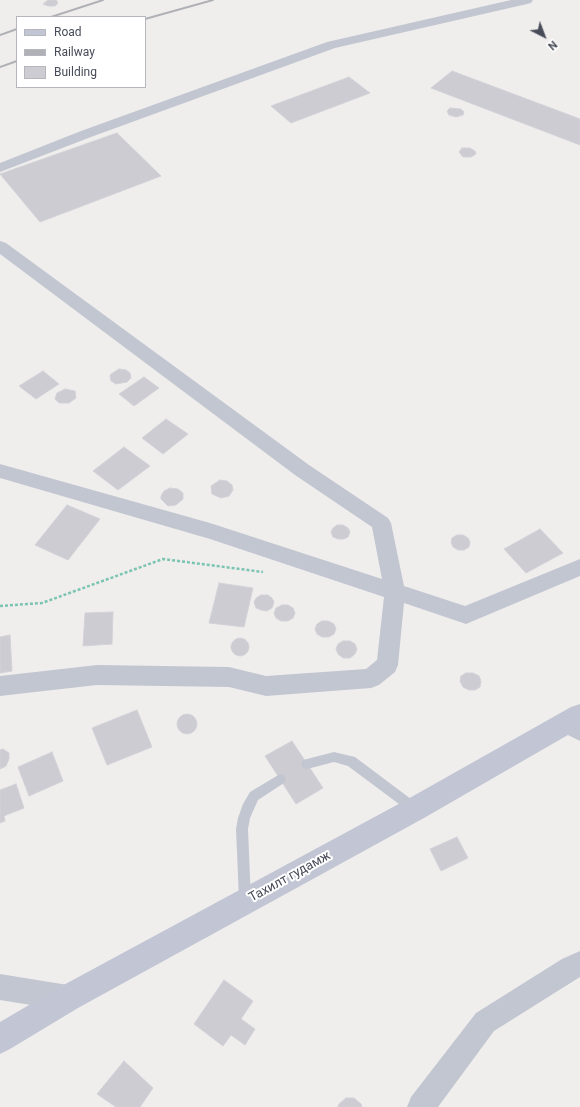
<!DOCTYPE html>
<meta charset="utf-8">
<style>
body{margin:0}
#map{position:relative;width:580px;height:1107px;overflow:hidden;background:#f0eeed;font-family:Roboto,sans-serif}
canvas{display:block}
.legend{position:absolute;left:16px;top:16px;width:130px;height:72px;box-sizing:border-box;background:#fff;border:1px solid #b6b7bd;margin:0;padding:5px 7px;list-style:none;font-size:12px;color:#484c59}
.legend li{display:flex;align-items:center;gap:8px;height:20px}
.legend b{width:20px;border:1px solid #b6b7bd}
.north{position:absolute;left:524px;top:16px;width:40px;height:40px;-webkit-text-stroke:3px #fff;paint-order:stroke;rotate:138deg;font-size:11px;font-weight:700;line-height:16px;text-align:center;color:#484c59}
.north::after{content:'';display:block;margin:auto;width:14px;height:18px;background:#484c59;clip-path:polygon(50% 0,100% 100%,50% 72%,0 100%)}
</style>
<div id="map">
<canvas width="580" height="1107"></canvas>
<ul class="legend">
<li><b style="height:5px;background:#c2c6d4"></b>Road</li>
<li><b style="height:5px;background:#b0b1b7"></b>Railway</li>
<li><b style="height:11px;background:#ccccd2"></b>Building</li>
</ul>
<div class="north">N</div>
</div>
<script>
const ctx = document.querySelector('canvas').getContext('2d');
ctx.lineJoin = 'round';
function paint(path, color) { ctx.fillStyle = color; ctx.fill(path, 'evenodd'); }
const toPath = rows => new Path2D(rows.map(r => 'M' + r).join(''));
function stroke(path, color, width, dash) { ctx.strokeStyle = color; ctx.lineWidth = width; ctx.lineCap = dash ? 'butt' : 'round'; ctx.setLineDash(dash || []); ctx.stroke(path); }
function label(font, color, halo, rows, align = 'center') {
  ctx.font = font + ' Roboto,sans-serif'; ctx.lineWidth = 4; ctx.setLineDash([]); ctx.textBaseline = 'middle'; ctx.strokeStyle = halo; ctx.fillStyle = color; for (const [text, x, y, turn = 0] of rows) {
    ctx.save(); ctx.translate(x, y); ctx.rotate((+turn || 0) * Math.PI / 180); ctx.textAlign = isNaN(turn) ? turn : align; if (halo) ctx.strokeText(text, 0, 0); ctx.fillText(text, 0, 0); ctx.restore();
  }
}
const building = toPath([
 [56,0,58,3,55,6,48,6,43,4,48,0,56,0],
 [452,71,580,119,580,145,431,88,452,71],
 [349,77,370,93,291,123,271,106,349,77],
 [450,108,461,109,464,112,463,115,456,117,449,115,447,111,450,108],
 [117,133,161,176,40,222,0,174,117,133],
 [462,148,470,148,475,151,476,154,471,157,463,157,459,152,462,148],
 [119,369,126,370,130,373,131,378,127,382,116,384,111,381,110,376,111,374,119,369],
 [43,371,59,384,36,399,19,386,43,371],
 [144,377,159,388,134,406,119,394,144,377],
 [65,389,75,391,76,398,69,403,59,403,55,399,57,393,65,389],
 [166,419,188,434,163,454,142,438,166,419],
 [124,447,150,466,118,490,93,471,124,447],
 [220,480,227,481,232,485,233,490,229,496,221,498,212,494,211,486,220,480],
 [170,488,178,489,183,493,183,499,176,505,168,506,161,499,161,496,164,491,170,488],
 [67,505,100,519,68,560,35,545,67,505],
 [337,525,343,525,348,528,350,532,348,537,344,539,338,539,333,537,331,532,333,528,337,525],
 [540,529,563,553,526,573,504,549,540,529],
 [457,535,463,535,468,538,470,542,469,547,464,550,458,550,453,547,451,542,452,538,457,535],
 [219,583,253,588,244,627,209,623,219,583],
 [261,595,268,595,272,598,274,602,272,608,267,611,261,610,256,608,254,602,256,598,261,595],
 [282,605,288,605,293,608,295,613,293,618,288,621,281,621,276,618,274,613,276,608,282,605],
 [113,612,112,644,83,646,85,613,113,612],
 [322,621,328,621,334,624,336,629,334,634,329,637,322,637,317,634,315,629,317,624,322,621],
 [10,635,12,671,0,673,0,637,10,635],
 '231 647a9 9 0 1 1 18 0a9 9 0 1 1-18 0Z',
 [343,641,350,641,355,644,357,649,355,654,350,658,343,658,338,654,336,649,338,644,343,641],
 [466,673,473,673,479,676,481,681,480,687,475,690,469,690,463,687,460,681,461,676,466,673],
 [137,710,152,747,107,765,92,728,137,710],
 '177 724a10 10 0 1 1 20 0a10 10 0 1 1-20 0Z',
 [292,741,323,788,296,804,265,756,292,741],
 [3,749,9,753,9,759,6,766,0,769,0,750,3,749],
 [52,752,63,781,29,796,18,767,52,752],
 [16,784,24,808,4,816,5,821,0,823,0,790,16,784],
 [457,837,468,858,441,871,430,849,457,837],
 [224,980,253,1001,241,1019,255,1029,245,1045,231,1035,223,1046,194,1024,224,980],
 [124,1061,153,1088,140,1107,116,1107,97,1094,124,1061],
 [346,1098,354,1098,361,1104,362,1107,338,1107,339,1104,346,1098]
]);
const path = toPath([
 [0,606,42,603,163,559,263,572]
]);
const lane = toPath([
 [334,752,355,757,419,805,421,809,419,813,415,815,411,813,348,766,334,762,307,769,303,768,301,764,303,760,334,752],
 [280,774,284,775,286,779,284,783,258,800,250,818,248,829,251,900,249,904,245,906,241,904,239,900,236,829,238,818,243,804,250,792,280,774]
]);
const street = toPath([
 [511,0,533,0,531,3,527,4,335,48,91,137,0,172,0,163,81,131,327,42,511,0],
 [0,241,6,243,309,465,388,518,391,523,404,586,465,606,580,559,580,576,466,624,404,603,398,665,395,672,379,685,371,688,266,696,229,687,97,685,0,696,0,676,97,665,229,667,266,676,366,669,377,660,384,597,210,539,0,478,0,464,210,523,382,579,372,527,295,475,0,254,0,241],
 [566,713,580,719,580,741,558,730,555,723,558,716,566,713],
 [580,951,580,977,494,1031,438,1107,407,1107,411,1097,476,1013,562,959,580,951],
 [0,974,68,985,77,989,81,998,77,1007,68,1011,0,1000,0,974]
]);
const secondary = toPath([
 [580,704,580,728,424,818,78,1008,10,1049,0,1054,0,1022,58,988,406,800,571,707,580,704]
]);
const rail = toPath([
 [51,17,103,0],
 [145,19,213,0],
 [0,35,17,29],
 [0,67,17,61]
]);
const nearStreetnames = [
 ["Тахилт гудамж",290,877,-29]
];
paint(building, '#ccccd2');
stroke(building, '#d2d2d8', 1);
stroke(path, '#7bc4b1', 2.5, [3, 2]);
paint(lane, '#c2c6d1');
paint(street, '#c2c6d1');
paint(secondary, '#c2c6d4');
stroke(rail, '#b0b1b7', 2);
label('13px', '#484c59', '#fff', nearStreetnames);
</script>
